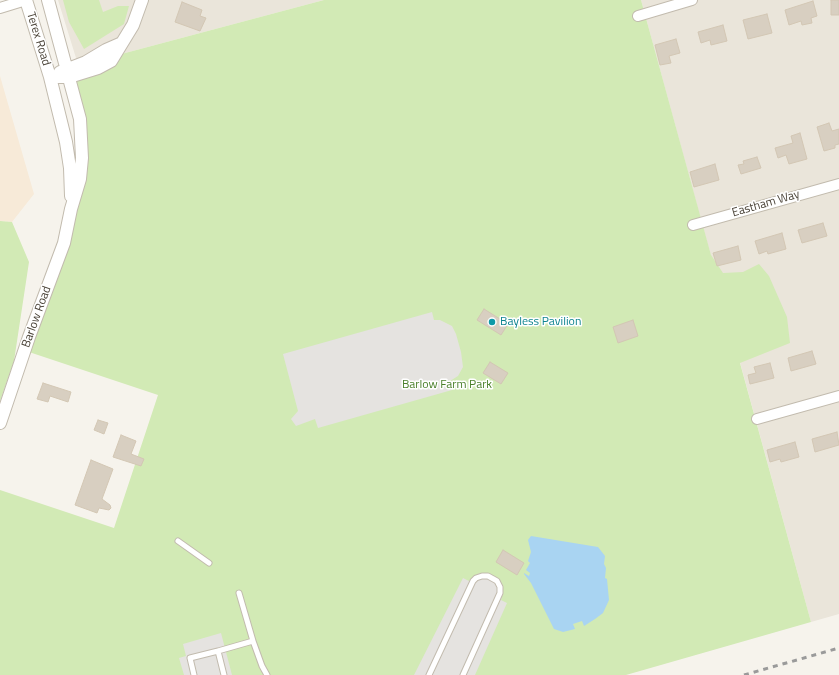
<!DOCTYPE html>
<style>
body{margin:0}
canvas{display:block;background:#f6f3ec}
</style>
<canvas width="839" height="675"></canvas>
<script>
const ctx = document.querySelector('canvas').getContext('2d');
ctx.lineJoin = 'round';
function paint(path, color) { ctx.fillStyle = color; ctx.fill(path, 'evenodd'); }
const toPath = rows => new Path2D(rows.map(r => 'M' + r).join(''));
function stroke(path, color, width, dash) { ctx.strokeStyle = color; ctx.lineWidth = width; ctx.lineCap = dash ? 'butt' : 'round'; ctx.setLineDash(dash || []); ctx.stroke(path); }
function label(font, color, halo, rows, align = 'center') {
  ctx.font = font + ' "Titillium Web",sans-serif'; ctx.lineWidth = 3; ctx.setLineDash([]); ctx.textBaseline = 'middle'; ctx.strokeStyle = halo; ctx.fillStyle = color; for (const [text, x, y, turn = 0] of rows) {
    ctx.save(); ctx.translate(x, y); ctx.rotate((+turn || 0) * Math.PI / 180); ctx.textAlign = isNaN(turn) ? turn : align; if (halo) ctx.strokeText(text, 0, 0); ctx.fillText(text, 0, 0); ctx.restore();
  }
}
const residential = toPath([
 [58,0,324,0,114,56,81,74],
 [641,0,839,0,839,614,811,622]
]);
const commercial = toPath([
 [0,76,34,194,12,222,0,221]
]);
const green = toPath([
 [63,0,99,0,103,12,118,6,129,6,124,24,84,49,69,22],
 [324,0,641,0,711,255,723,273,743,272,759,264,769,276,787,317,790,343,740,363,811,622,626,675,0,675,0,490,114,528,158,395,29,352,83,177,69,77,114,56],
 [0,221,12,222,29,262,14,361,0,401]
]);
const parking = toPath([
 [432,312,434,320,440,320,452,326,456,334,461,352,463,367,458,376,450,381,452,390,318,428,315,419,296,426,291,419,298,411,283,354],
 [480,573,489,573,497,578,503,586,503,593,501,600,507,603,475,675,414,675,463,578,469,581,474,576],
 [221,633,232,675,184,675,179,658,186,656,183,644]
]);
const water = toPath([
 [531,536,598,547,605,556,604,564,606,568,605,578,607,579,609,600,603,613,595,619,584,626,582,621,573,624,575,629,563,632,554,629,531,583,524,574,524,573,529,576,530,573,526,570,530,563,528,561,531,552,528,540]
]);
const building = toPath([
 [831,0,839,0,839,15,831,15,831,0],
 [813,1,817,16,811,18,812,23,802,25,801,21,789,25,785,10,813,1],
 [182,2,202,10,200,16,206,18,200,31,175,22,182,2],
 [767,14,772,33,748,39,743,20,767,14],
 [723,25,727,41,711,45,710,40,701,43,698,32,723,25],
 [676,39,680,53,669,56,671,63,660,65,655,45,676,39],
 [829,123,832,131,839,129,839,144,835,145,835,148,824,151,817,127,829,123],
 [800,133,807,159,789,164,786,155,778,158,775,148,793,143,791,136,800,133],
 [757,157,761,168,741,174,738,165,744,164,743,161,757,157],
 [715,164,719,180,694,187,690,172,715,164],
 [823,223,827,236,802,243,798,230,823,223],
 [782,233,786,249,768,254,767,251,759,254,755,241,782,233],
 [738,246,741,260,717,266,713,253,738,246],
 [484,309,508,324,501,335,477,320,484,309],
 [633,320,638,336,618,343,613,327,633,320],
 [812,351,816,364,791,371,788,358,812,351],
 [490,362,508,373,501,384,483,373,490,362],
 [770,363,774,378,750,384,748,375,756,373,754,367,770,363],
 [43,383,71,392,68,402,50,396,48,402,37,399,43,383],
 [98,420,108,423,104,434,94,430,98,420],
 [837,432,839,445,815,452,812,439,837,432],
 [121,435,136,441,131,454,144,459,141,466,113,457,121,435],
 [795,442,799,457,781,462,780,459,770,462,767,450,795,442],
 [91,460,113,469,102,499,110,505,111,508,109,510,99,508,97,513,75,505,91,460],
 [503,550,524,563,517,575,496,562,503,550]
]);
const service = toPath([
 [178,541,209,563],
 [239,593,253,641,262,666,267,675],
 [218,651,253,641],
 [194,675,190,658,218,651,224,675],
 [429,675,473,581,476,578,482,576,488,576,497,581,500,587,500,593,463,675]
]);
const minor = toPath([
 [0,8,26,0],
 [638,16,692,0],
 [693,225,839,184],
 [757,419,839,396]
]);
const tertiary = toPath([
 [26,0,50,77,66,142,70,168,71,196],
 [60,72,86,62,106,50,122,43],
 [50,77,69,77,98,68,111,61,133,25,142,0],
 [0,423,29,337,64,243,71,209,80,179,82,158,80,119,48,0]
]);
const rail = toPath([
 [744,675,839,648]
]);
const markers = [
 [492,322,4,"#0f9aa8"]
];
const streetNames = [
 ["Terex Road",38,39,73],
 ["Eastham Way",766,204,-16],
 ["Barlow Road",37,317,-70]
];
const cultureNames = [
 ["Bayless Pavilion",500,322]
];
const parkNames = [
 ["Barlow Farm Park",447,385]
];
paint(residential, '#eae5da');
paint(commercial, '#f7ead8');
paint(green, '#d2eab5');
paint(parking, '#e5e3e0');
paint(water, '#a9d4f2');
paint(building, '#d8cfc1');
stroke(building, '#d3c7b4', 1);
stroke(service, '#c2bbae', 7);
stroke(minor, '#c2bbae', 12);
stroke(tertiary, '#c2bbae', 14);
stroke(service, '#fff', 5);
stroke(minor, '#fff', 10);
stroke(tertiary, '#fff', 12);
stroke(rail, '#9a9a9a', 3, [5, 5]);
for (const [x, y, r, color] of markers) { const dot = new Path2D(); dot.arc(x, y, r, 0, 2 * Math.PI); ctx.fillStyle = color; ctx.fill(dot); stroke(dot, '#fff', 1.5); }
label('12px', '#4b4439', '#fff', streetNames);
label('12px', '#0d838f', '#fff', cultureNames, 'left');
label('12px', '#4a7f2a', '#fff', parkNames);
</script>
